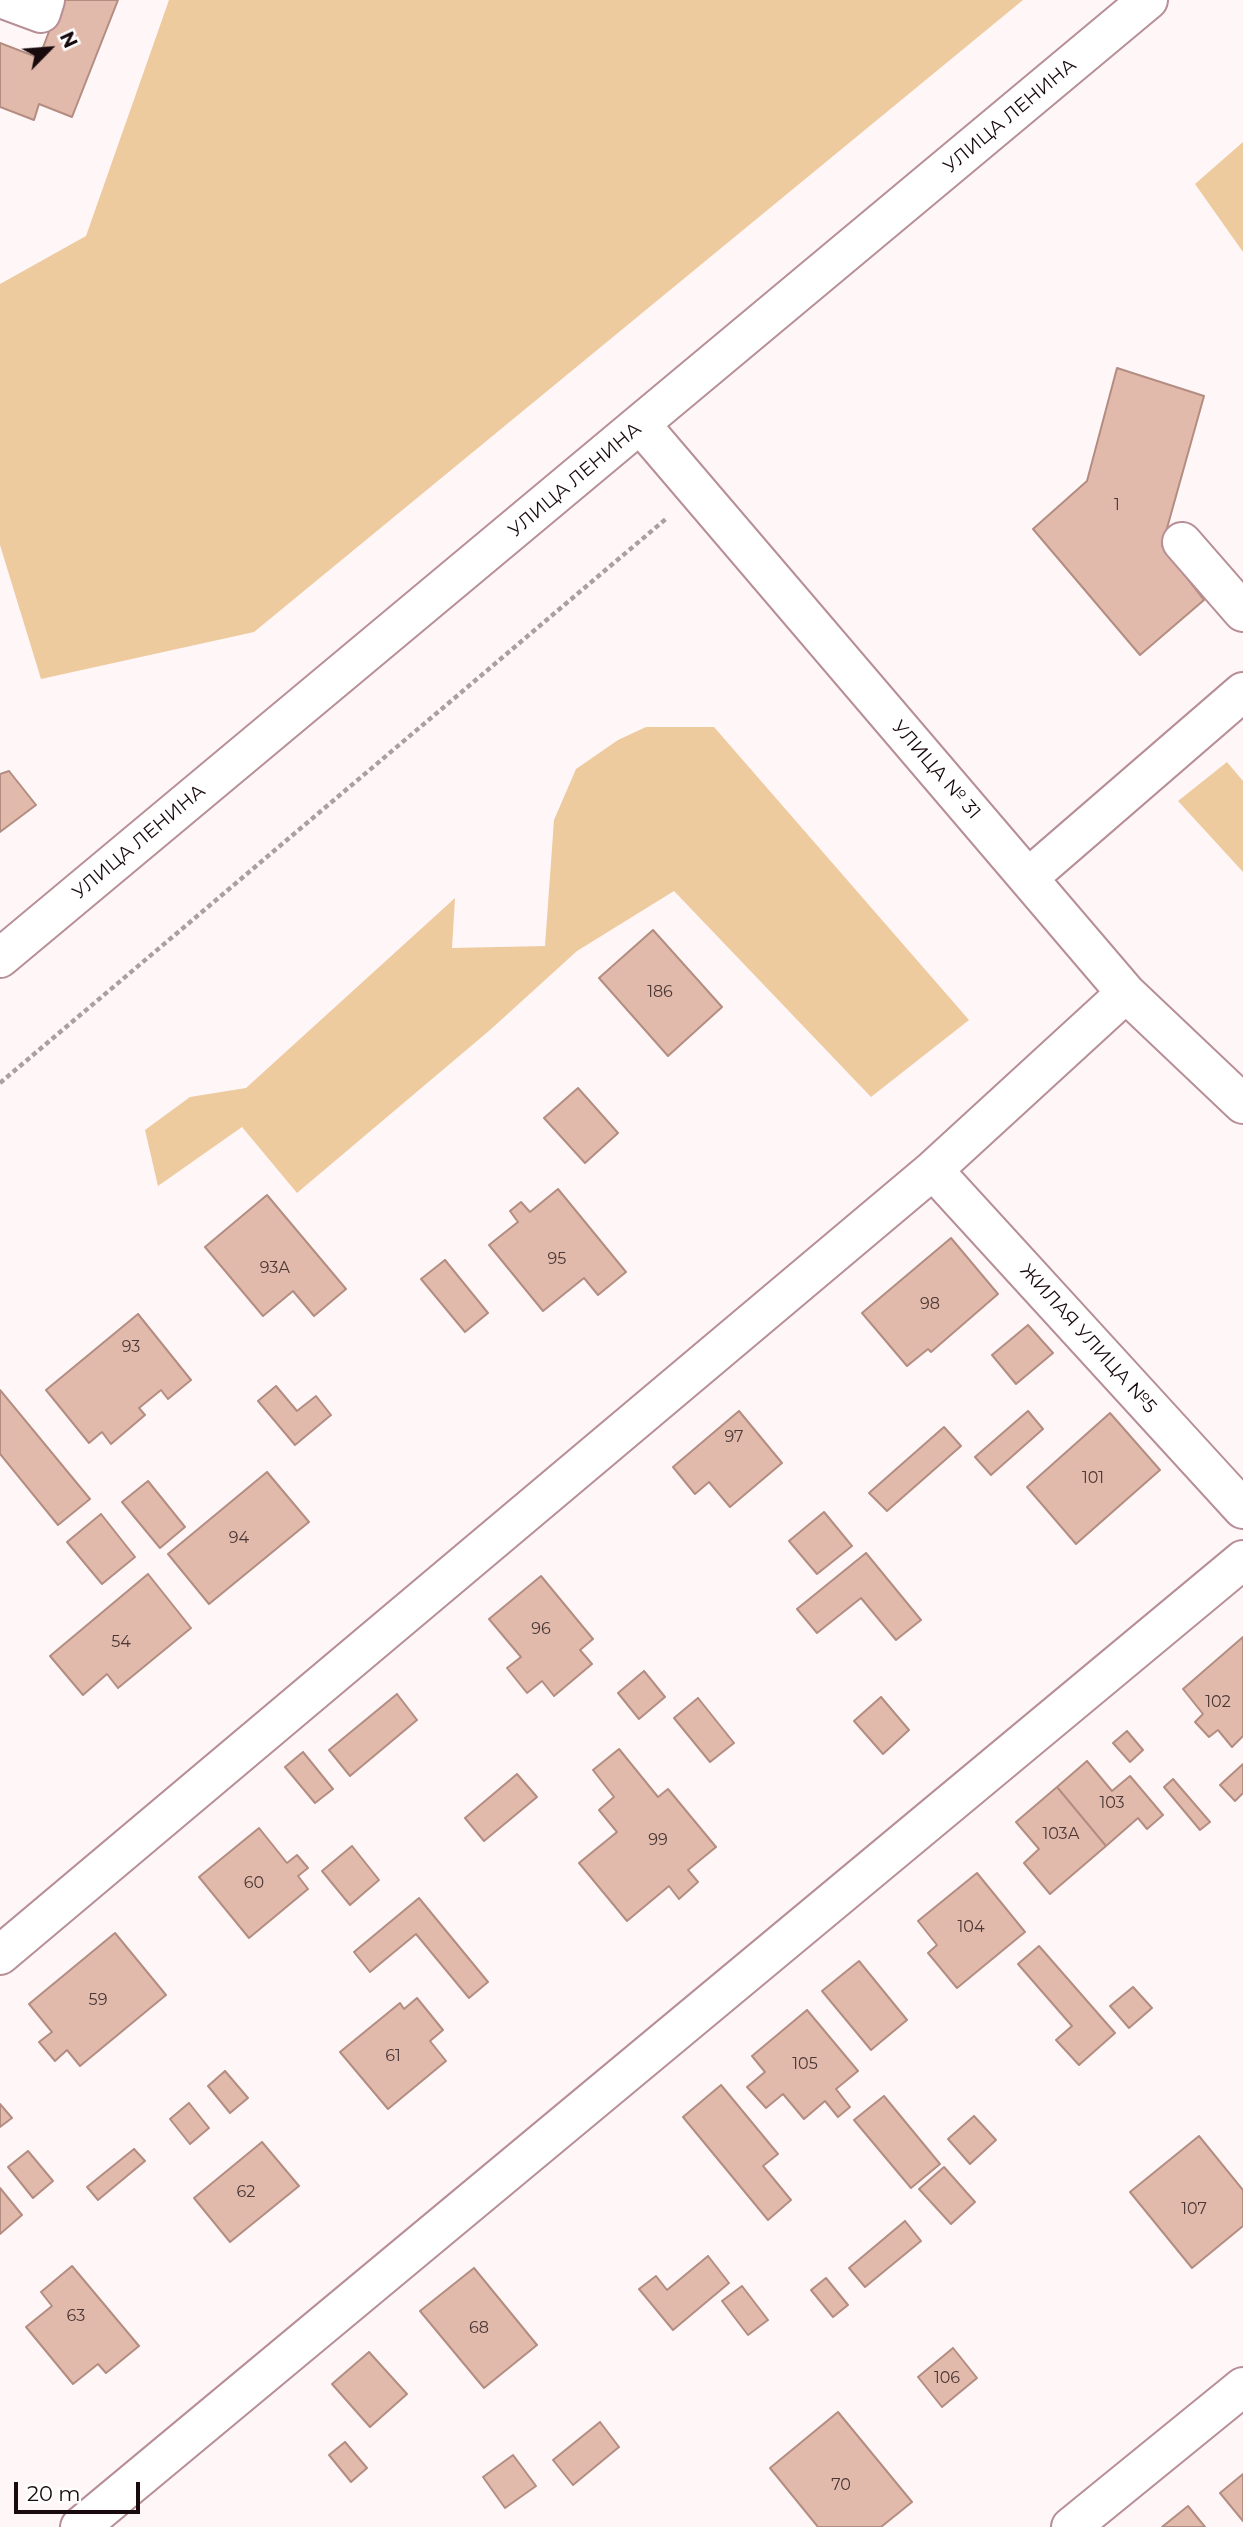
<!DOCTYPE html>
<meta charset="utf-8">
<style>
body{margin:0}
#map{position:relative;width:1243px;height:2527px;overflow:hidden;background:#fff6f7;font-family:Montserrat,sans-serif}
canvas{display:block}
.north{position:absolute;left:14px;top:14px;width:70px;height:70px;-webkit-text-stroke:5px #fff;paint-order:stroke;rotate:65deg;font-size:19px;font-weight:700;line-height:28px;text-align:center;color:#190b0d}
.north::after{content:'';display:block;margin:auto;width:24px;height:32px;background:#190b0d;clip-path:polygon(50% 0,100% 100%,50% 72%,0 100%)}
.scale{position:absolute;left:14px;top:2482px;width:126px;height:32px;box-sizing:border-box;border:4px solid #190b0d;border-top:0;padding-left:9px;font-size:21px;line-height:24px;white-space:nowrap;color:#190b0d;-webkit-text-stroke:5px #fff;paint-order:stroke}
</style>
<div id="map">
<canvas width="1243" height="2527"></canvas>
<div class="north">N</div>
<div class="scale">20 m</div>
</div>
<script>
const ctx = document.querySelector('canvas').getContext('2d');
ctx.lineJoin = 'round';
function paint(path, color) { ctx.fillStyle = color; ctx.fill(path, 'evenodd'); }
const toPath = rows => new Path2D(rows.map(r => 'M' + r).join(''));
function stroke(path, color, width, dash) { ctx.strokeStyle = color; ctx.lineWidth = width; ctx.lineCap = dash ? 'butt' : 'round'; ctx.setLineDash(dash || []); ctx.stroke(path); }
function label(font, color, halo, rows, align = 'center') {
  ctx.font = font + ' Montserrat,sans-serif'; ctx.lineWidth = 5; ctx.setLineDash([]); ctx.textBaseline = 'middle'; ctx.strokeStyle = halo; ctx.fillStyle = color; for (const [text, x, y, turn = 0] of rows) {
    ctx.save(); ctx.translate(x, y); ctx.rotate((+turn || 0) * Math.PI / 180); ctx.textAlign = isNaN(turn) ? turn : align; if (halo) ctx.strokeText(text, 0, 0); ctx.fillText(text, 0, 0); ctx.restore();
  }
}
const green = toPath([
 [169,0,1023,0,254,632,41,679,0,545,0,284,86,236],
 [1243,142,1243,252,1195,184],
 [646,727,714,727,969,1020,871,1097,674,891,577,951,490,1030,297,1193,242,1127,158,1186,145,1130,190,1097,246,1088,455,898,452,948,545,946,554,820,576,769,618,740],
 [1227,762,1243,781,1243,872,1178,801]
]);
const building = toPath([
 [61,0,118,0,72,117,39,104,34,120,0,107,0,43,39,58,61,0],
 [1117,368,1204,396,1162,546,1204,600,1140,655,1033,529,1087,481,1117,368],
 [9,771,36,805,0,832,0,774,9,771],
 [653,930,722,1007,668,1056,599,978,653,930],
 [578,1088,618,1133,585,1163,544,1118,578,1088],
 [558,1189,626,1272,598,1295,584,1278,543,1311,489,1245,518,1222,510,1211,521,1202,530,1212,558,1189],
 [267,1195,346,1289,314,1316,293,1291,263,1316,205,1247,267,1195],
 [951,1238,998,1294,931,1352,928,1349,907,1366,862,1313,951,1238],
 [445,1260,488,1313,465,1332,421,1279,445,1260],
 [138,1314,191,1380,168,1399,161,1390,139,1408,145,1415,111,1444,102,1432,89,1443,46,1390,138,1314],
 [1028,1325,1053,1353,1016,1384,992,1355,1028,1325],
 [276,1386,297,1411,316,1396,331,1415,295,1445,258,1401,276,1386],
 [0,1390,90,1499,58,1525,0,1454,0,1390],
 [739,1411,782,1463,730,1507,709,1482,695,1494,673,1467,739,1411],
 [1028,1411,1043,1429,991,1475,975,1457,1028,1411],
 [1110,1413,1160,1470,1076,1544,1027,1487,1110,1413],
 [944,1427,961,1446,887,1511,869,1493,944,1427],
 [267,1472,309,1522,209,1604,168,1554,267,1472],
 [148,1481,185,1527,160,1548,122,1502,148,1481],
 [824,1512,852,1546,817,1574,789,1541,824,1512],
 [101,1514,135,1557,102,1584,67,1542,101,1514],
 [866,1553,921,1620,896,1640,861,1598,817,1633,797,1609,866,1553],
 [148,1574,191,1628,118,1688,107,1674,83,1695,50,1656,148,1574],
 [541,1576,593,1639,580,1650,592,1664,554,1696,542,1681,527,1693,507,1668,521,1657,489,1619,541,1576],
 [1243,1637,1243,1736,1232,1747,1218,1730,1209,1737,1195,1722,1203,1714,1183,1689,1243,1637],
 [644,1671,665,1697,639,1719,618,1693,644,1671],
 [397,1694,417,1720,350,1776,329,1750,397,1694],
 [881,1697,909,1730,883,1754,854,1721,881,1697],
 [698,1698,734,1743,710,1762,674,1718,698,1698],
 [1127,1731,1143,1750,1130,1762,1113,1743,1127,1731],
 [619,1749,658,1797,668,1789,716,1847,688,1870,698,1882,679,1899,669,1886,627,1921,579,1863,617,1832,599,1810,614,1797,593,1770,619,1749],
 [303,1752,333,1789,315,1803,285,1767,303,1752],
 [1087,1761,1112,1791,1130,1776,1163,1815,1147,1829,1138,1818,1106,1846,1057,1787,1087,1761],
 [1243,1764,1243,1793,1235,1801,1220,1785,1243,1764],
 [517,1774,537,1797,484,1841,465,1818,517,1774],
 [1173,1779,1210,1822,1200,1830,1164,1787,1173,1779],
 [1057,1787,1106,1846,1050,1894,1024,1863,1039,1849,1016,1822,1057,1787],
 [259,1828,287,1863,297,1855,308,1868,298,1876,308,1889,249,1938,199,1877,259,1828],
 [352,1846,379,1880,350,1905,322,1871,352,1846],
 [977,1873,1025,1932,957,1988,928,1953,937,1945,918,1921,977,1873],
 [419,1898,488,1982,469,1998,416,1934,370,1972,354,1952,419,1898],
 [115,1933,166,1995,80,2066,67,2050,55,2061,39,2042,52,2032,29,2004,115,1933],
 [1039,1946,1115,2033,1079,2065,1056,2040,1072,2026,1018,1964,1039,1946],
 [859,1961,907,2020,871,2050,822,1991,859,1961],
 [1133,1987,1152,2008,1129,2028,1110,2006,1133,1987],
 [417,1998,443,2030,430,2041,446,2061,388,2109,340,2052,400,2003,404,2009,417,1998],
 [807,2010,858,2071,836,2089,850,2107,838,2117,825,2101,804,2119,783,2094,766,2108,747,2087,765,2072,752,2056,807,2010],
 [225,2071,248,2098,230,2113,208,2086,225,2071],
 [721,2085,778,2154,763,2166,791,2200,768,2220,683,2117,721,2085],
 [884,2096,940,2164,911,2188,854,2120,884,2096],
 [189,2103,209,2128,190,2144,170,2119,189,2103],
 [0,2104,12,2118,0,2127,0,2104],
 [974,2116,996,2140,970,2164,948,2139,974,2116],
 [1199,2136,1243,2190,1243,2226,1192,2268,1130,2192,1199,2136],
 [262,2142,299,2186,230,2242,194,2198,262,2142],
 [134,2149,145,2161,98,2200,87,2187,134,2149],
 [28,2151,53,2181,33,2198,8,2167,28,2151],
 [944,2167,975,2202,951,2224,919,2189,944,2167],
 [0,2188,22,2215,0,2234,0,2188],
 [905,2221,921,2241,865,2287,849,2268,905,2221],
 [708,2256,729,2283,673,2330,639,2289,656,2276,667,2290,708,2256],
 [72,2266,139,2346,106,2373,98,2364,73,2384,26,2327,52,2306,41,2292,72,2266],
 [474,2268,537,2345,484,2388,420,2311,474,2268],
 [826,2278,848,2305,833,2317,811,2290,826,2278],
 [742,2286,768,2320,748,2335,722,2301,742,2286],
 [953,2348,977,2378,942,2407,918,2377,953,2348],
 [369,2352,407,2394,370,2427,332,2384,369,2352],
 [838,2412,912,2502,881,2527,818,2527,770,2468,838,2412],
 [600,2422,619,2447,573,2485,553,2460,600,2422],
 [345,2442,367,2468,351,2482,329,2455,345,2442],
 [513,2455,536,2486,505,2508,483,2477,513,2455],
 [1243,2474,1243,2521,1220,2493,1243,2474],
 [1188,2506,1205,2527,1162,2527,1188,2506]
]);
const path = toPath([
 [0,1083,667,518]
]);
const minor = toPath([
 [6,0,41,13,45,0],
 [641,425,1126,993,1243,1104],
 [1182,542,1243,612],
 [1028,878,1243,692],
 [0,958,1148,0],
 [933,1170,1243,1509],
 [0,1955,933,1170,1126,993],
 [80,2527,1243,1560],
 [1071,2527,1243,2387]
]);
const numberNames = [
 ["1",1117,505],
 ["186",660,992],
 ["95",557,1259],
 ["93А",275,1268],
 ["98",930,1304],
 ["93",131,1347],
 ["97",734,1437],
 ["101",1093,1478],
 ["94",239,1538],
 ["96",541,1629],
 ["54",121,1642],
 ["102",1218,1702],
 ["103",1112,1803],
 ["103А",1061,1834],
 ["99",658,1840],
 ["60",254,1883],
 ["104",971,1927],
 ["59",98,2000],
 ["61",393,2056],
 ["105",805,2064],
 ["62",246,2192],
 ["107",1194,2209],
 ["63",76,2316],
 ["68",479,2328],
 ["106",947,2378],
 ["70",841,2485]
];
const streetNames = [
 ["УЛИЦА ЛЕНИНА",1010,116,-40],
 ["УЛИЦА ЛЕНИНА",575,480,-40],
 ["УЛИЦА № 31",936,770,49],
 ["УЛИЦА ЛЕНИНА",139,842,-40],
 ["ЖИЛАЯ УЛИЦА №5",1088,1339,48]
];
paint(green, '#eeca9f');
paint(building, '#e1baac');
stroke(building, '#b38d81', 2);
stroke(minor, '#b78f96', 42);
stroke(path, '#aba0a1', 4.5, [5, 3.5]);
stroke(minor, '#fff', 38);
label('16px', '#4b3735', null, numberNames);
label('19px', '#190b0d', '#fff', streetNames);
</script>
